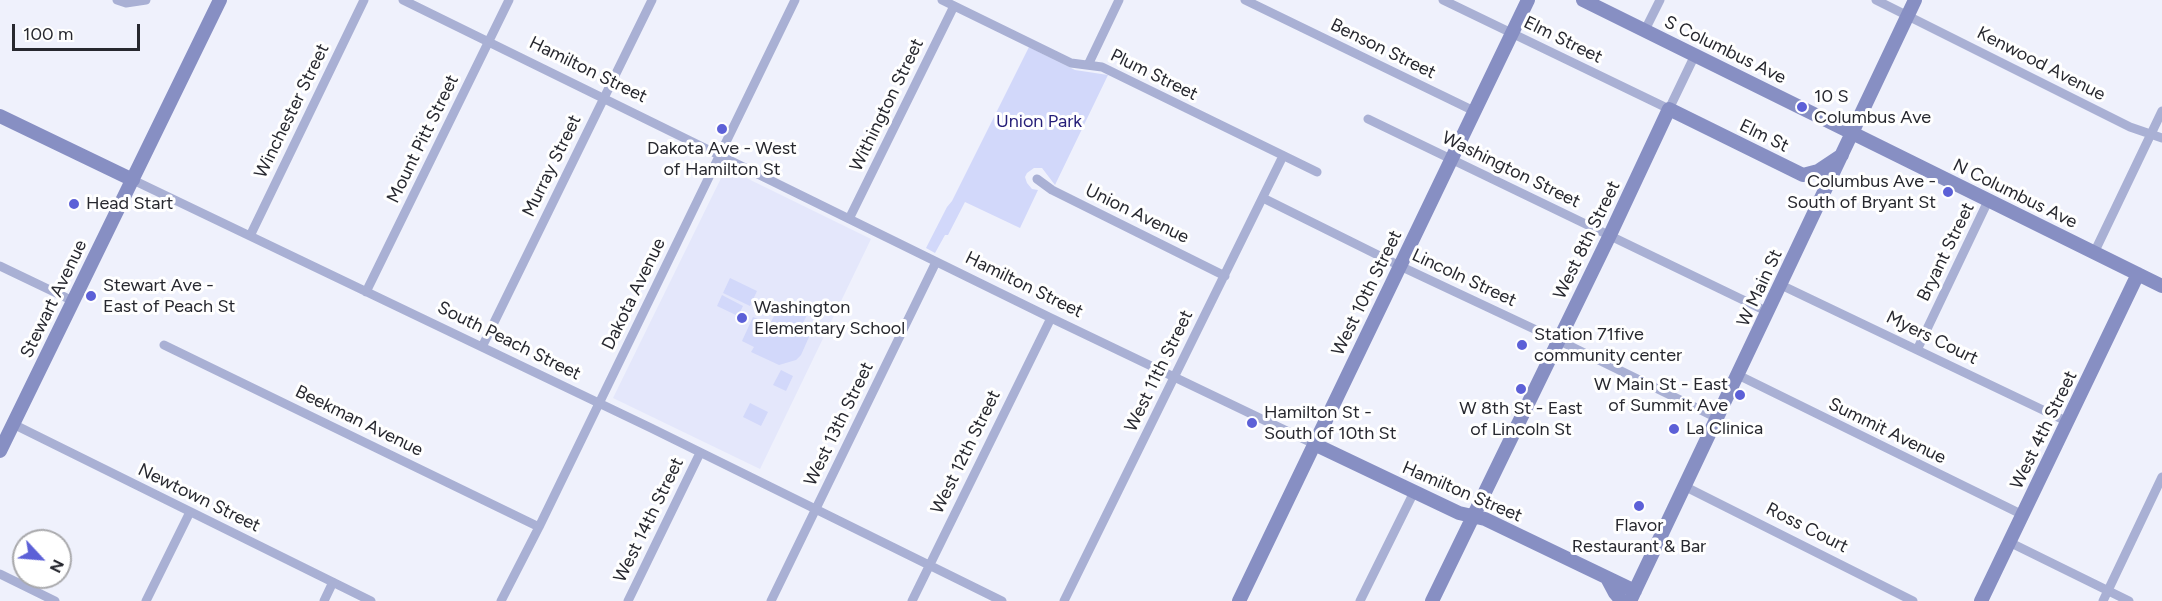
<!DOCTYPE html>
<style>
body{margin:0}
#map{position:relative;width:2162px;height:601px;overflow:hidden;background:#eff1fc;font-family:Figtree,sans-serif}
canvas{display:block}
.north{position:absolute;left:12px;top:529px;width:60px;height:60px;box-sizing:border-box;background:#fff;border:2px solid #a9a9ac;border-radius:50%;rotate:116deg;font-size:16px;font-weight:700;line-height:24px;text-align:center;color:#27282f}
.north::after{content:'';display:block;margin:auto;width:21px;height:27px;background:#5c60d7;clip-path:polygon(50% 0,100% 100%,50% 72%,0 100%)}
.scale{position:absolute;left:12px;top:24px;width:128px;height:27px;box-sizing:border-box;border:3px solid #27282f;border-top:0;padding-left:8px;font-size:18px;line-height:21px;white-space:nowrap;color:#27282f;-webkit-text-stroke:4px #fff;paint-order:stroke}
</style>
<div id="map">
<canvas width="2162" height="601"></canvas>
<div class="north">N</div>
<div class="scale">100 m</div>
</div>
<script>
const ctx = document.querySelector('canvas').getContext('2d');
ctx.lineJoin = 'round';
function paint(path, color) { ctx.fillStyle = color; ctx.fill(path, 'evenodd'); }
const toPath = rows => new Path2D(rows.map(r => 'M' + r).join(''));
function stroke(path, color, width, dash) { ctx.strokeStyle = color; ctx.lineWidth = width; ctx.lineCap = dash ? 'butt' : 'round'; ctx.setLineDash(dash || []); ctx.stroke(path); }
function label(font, color, halo, rows, align = 'center') {
  ctx.font = font + ' Figtree,sans-serif'; ctx.lineWidth = 6; ctx.setLineDash([]); ctx.textBaseline = 'middle'; ctx.strokeStyle = halo; ctx.fillStyle = color; for (const [text, x, y, turn = 0] of rows) {
    ctx.save(); ctx.translate(x, y); ctx.rotate((+turn || 0) * Math.PI / 180); ctx.textAlign = isNaN(turn) ? turn : align; if (halo) ctx.strokeText(text, 0, 0); ctx.fillText(text, 0, 0); ctx.restore();
  }
}
const built = toPath([
 [726,168,871,239,760,469,613,398]
]);
const green = toPath([
 [1029,47,1075,70,1108,75,1055,185,1042,168,1034,168,1027,173,1025,177,1027,183,1032,189,1038,190,1020,228,965,202,948,235,945,235,935,253,926,248,947,207,952,201],
 [730,278,757,291,750,306,723,293],
 [722,295,743,306,738,316,717,306],
 [778,308,808,313,803,323,813,328,801,355,796,360,779,365,751,352,754,347,742,341,753,317,770,324],
 [781,370,793,376,786,391,773,385],
 [750,403,768,412,761,426,743,417]
]);
const street = toPath([
 [117,0,126,3,146,0],
 [403,0,1051,318,1314,444],
 [942,0,1071,63,1102,67,1317,172],
 [1245,0,1474,111],
 [1443,0,1669,109,1695,55],
 [1876,0,2130,127,2162,138],
 [1645,30,1660,0],
 [1088,65,1119,0],
 [1368,119,1768,312],
 [1037,179,1052,190,1225,276],
 [133,180,651,428,1002,601],
 [1263,198,1400,266,1566,344,1717,418],
 [849,219,954,6],
 [250,236,364,0],
 [2094,253,2162,111],
 [0,266,73,301],
 [1781,285,2068,422],
 [366,292,509,0],
 [164,345,539,527],
 [482,347,652,0],
 [1917,350,1988,201],
 [1738,375,2023,515],
 [13,424,371,601],
 [1684,486,1913,601],
 [2009,542,2129,601],
 [0,574,55,601],
 [146,601,190,512],
 [324,601,333,582],
 [501,601,539,527,795,0],
 [628,601,700,453],
 [771,601,936,262],
 [912,601,1051,318],
 [1064,601,1283,156],
 [1360,601,1414,492],
 [2103,601,2162,477]
]);
const secondary = toPath([
 [1583,0,2162,286],
 [0,116,133,180],
 [1314,444,1459,513,1485,519,1635,591],
 [0,451,220,0],
 [1607,578,1615,593,1622,601],
 [1239,601,1528,0],
 [1432,601,1609,237,1669,109,1803,175,1818,171,1842,155],
 [1630,601,1915,0],
 [1981,601,2138,274]
]);
const markers = [
 [1802,107,6,"#5c60d7"],
 [722,129,6,"#5c60d7"],
 [1948,192,6,"#5c60d7"],
 [74,204,6,"#5c60d7"],
 [91,296,6,"#5c60d7"],
 [742,318,6,"#5c60d7"],
 [1522,345,6,"#5c60d7"],
 [1521,389,6,"#5c60d7"],
 [1740,395,6,"#5c60d7"],
 [1252,423,6,"#5c60d7"],
 [1674,429,6,"#5c60d7"],
 [1639,506,6,"#5c60d7"]
];
const streetNames = [
 ["Elm Street",1563,40,26],
 ["Benson Street",1383,49,26],
 ["S Columbus Ave",1725,50,26],
 ["Kenwood Avenue",2041,64,27],
 ["Hamilton Street",588,70,26],
 ["Plum Street",1154,75,26],
 ["Withington Street",887,105,-64],
 ["Winchester Street",292,111,-64],
 ["Elm St",1764,136,26],
 ["Mount Pitt Street",423,139,-64],
 ["Murray Street",552,166,-64],
 ["Washington Street",1511,170,26],
 ["N Columbus Ave",2015,194,26],
 ["Union Avenue",1137,214,26],
 ["West 8th Street",1587,240,-64],
 ["Bryant Street",1946,252,-64],
 ["Lincoln Street",1464,278,25],
 ["Hamilton Street",1024,285,26],
 ["W Main St",1760,288,-65],
 ["West 10th Street",1367,293,-64],
 ["Dakota Avenue",634,294,-64],
 ["Stewart Avenue",54,299,-64],
 ["Myers Court",1932,338,26],
 ["South Peach Street",509,341,26],
 ["West 11th Street",1159,371,-64],
 ["Beekman Avenue",359,421,26],
 ["West 13th Street",839,424,-64],
 ["West 4th Street",2044,430,-64],
 ["Summit Avenue",1887,431,26],
 ["West 12th Street",966,452,-64],
 ["Hamilton Street",1462,492,23],
 ["Newtown Street",199,498,26],
 ["West 14th Street",649,520,-64],
 ["Ross Court",1807,528,27]
];
const poiNames = [
 ["10 S",1814,97],
 ["Columbus Ave",1814,118],
 ["Dakota Ave - West",722,149,"center"],
 ["of Hamilton St",722,170,"center"],
 ["Columbus Ave -",1936,182,"right"],
 ["South of Bryant St",1936,203,"right"],
 ["Head Start",86,204],
 ["Stewart Ave -",103,286],
 ["East of Peach St",103,307],
 ["Washington",754,308],
 ["Elementary School",754,329],
 ["Station 71five",1534,335],
 ["community center",1534,356],
 ["W Main St - East",1728,385,"right"],
 ["of Summit Ave",1728,406,"right"],
 ["W 8th St - East",1521,409,"center"],
 ["of Lincoln St",1521,430,"center"],
 ["Hamilton St -",1264,413],
 ["South of 10th St",1264,434],
 ["La Clinica",1686,429],
 ["Flavor",1639,526,"center"],
 ["Restaurant & Bar",1639,547,"center"]
];
const parkNames = [
 ["Union Park",1039,122]
];
paint(built, '#e4e7fb');
paint(green, '#d2d8fa');
stroke(street, '#a9b0d4', 9);
stroke(secondary, '#878fc3', 14);
for (const [x, y, r, color] of markers) { const dot = new Path2D(); dot.arc(x, y, r, 0, 2 * Math.PI); ctx.fillStyle = color; ctx.fill(dot); stroke(dot, '#fff', 2); }
label('18px', '#27282f', '#fff', streetNames);
label('18px', '#27282f', '#fff', poiNames, 'left');
label('18px', '#251e78', '#fff', parkNames);
</script>
